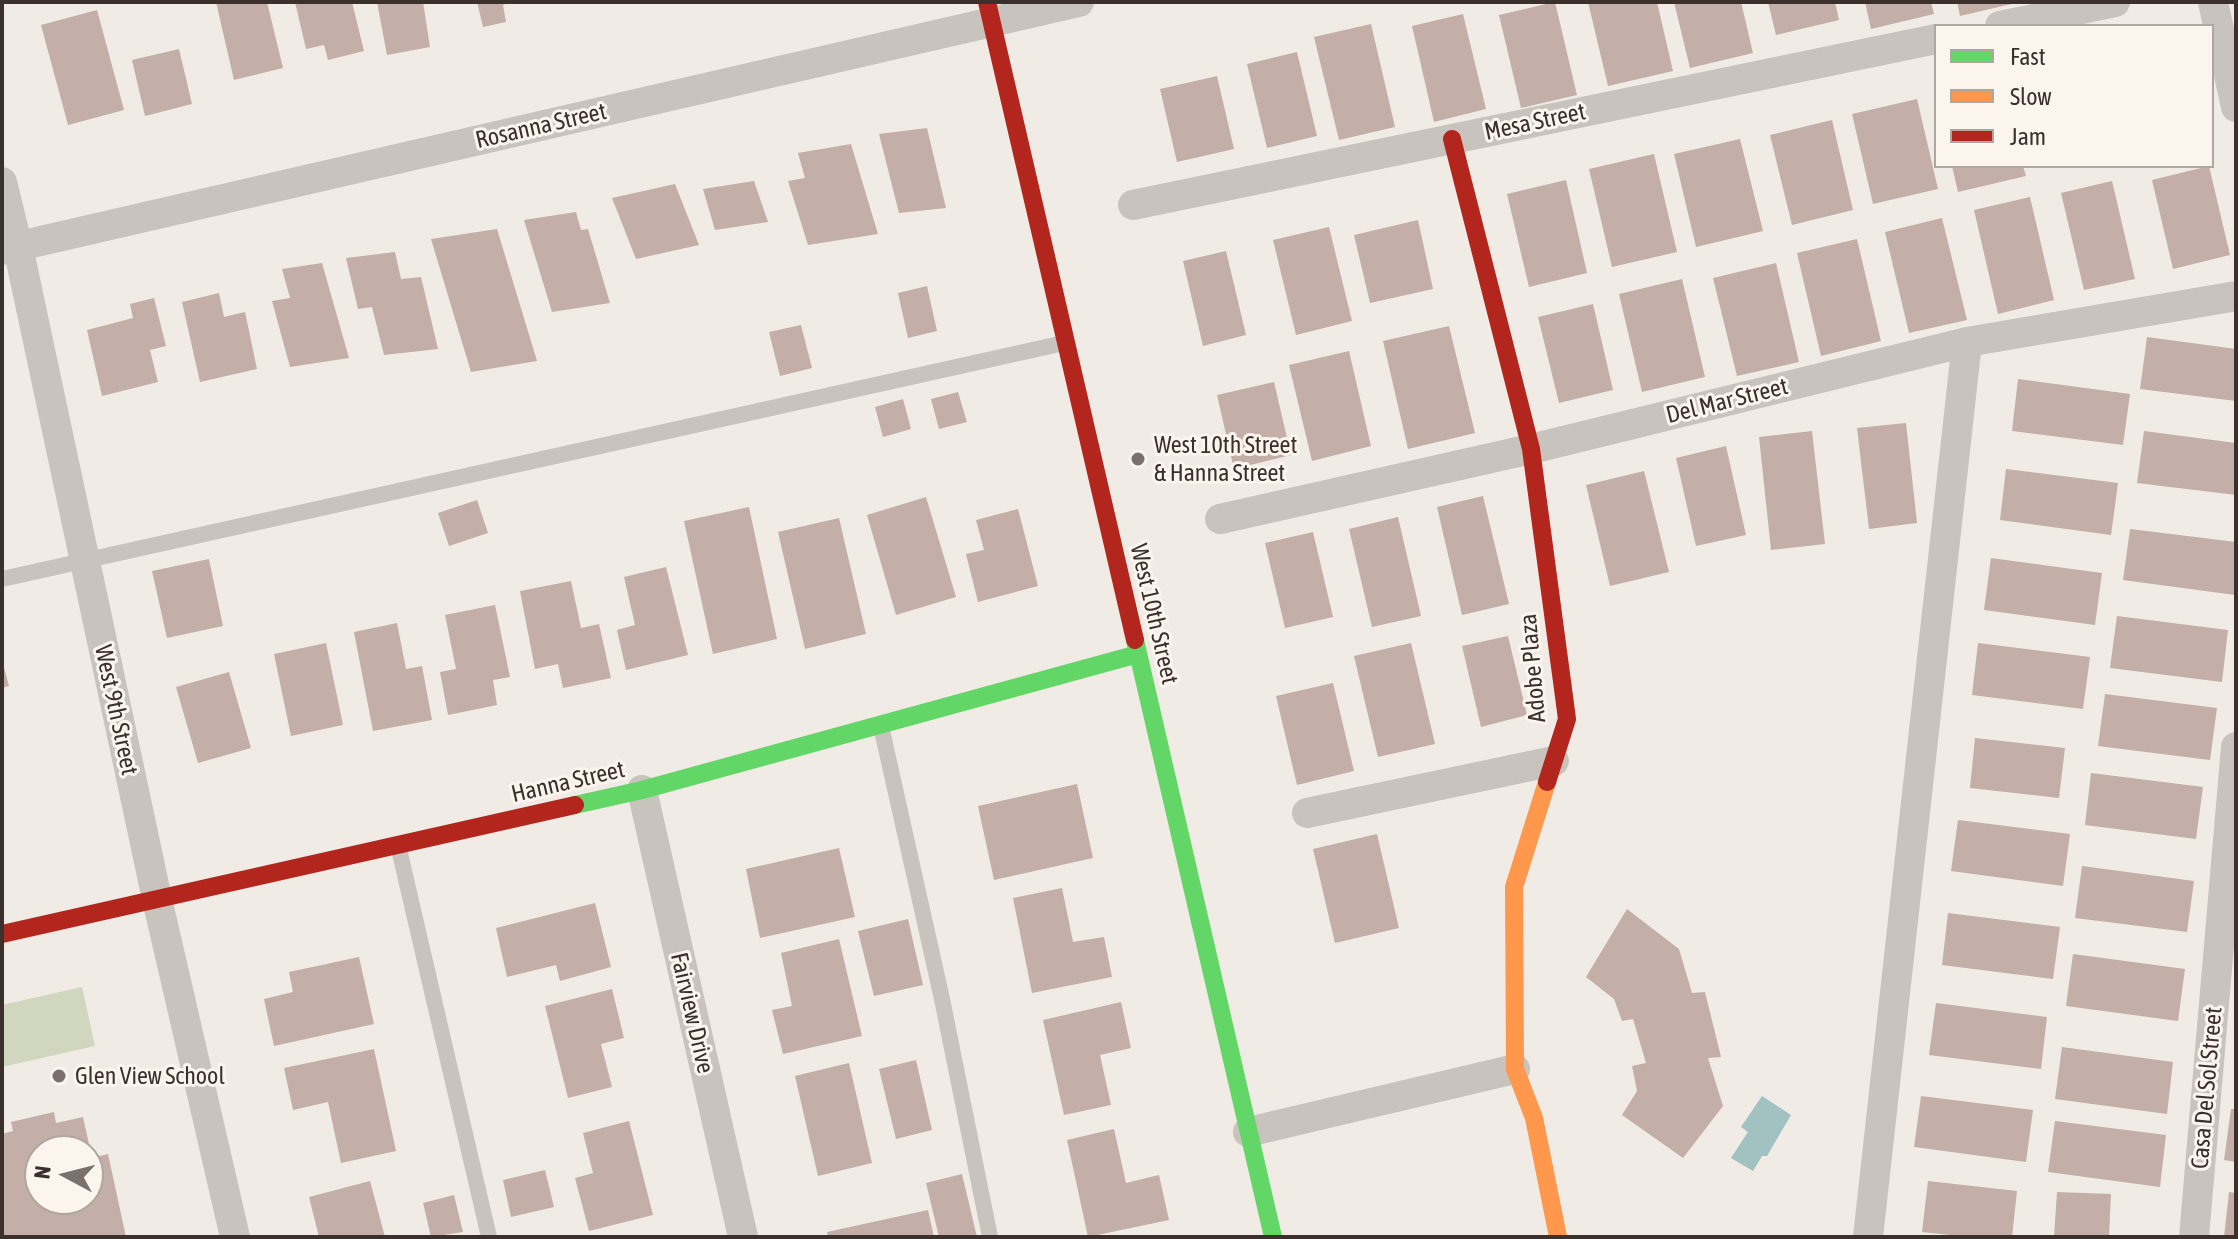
<!DOCTYPE html>
<style>
body{margin:0}
#map{position:relative;width:2238px;height:1239px;overflow:hidden;background:#f0ebe5;font-family:"Asap Condensed",sans-serif}
canvas{display:block}
.frame{position:absolute;inset:0;border:4px solid #3b302b;pointer-events:none}
.legend{position:absolute;left:1934px;top:24px;width:280px;height:144px;box-sizing:border-box;background:#fbf5ee;border:2px solid #aea6a0;margin:0;padding:10px 14px;list-style:none;font-size:24px;color:#3b302b}
.legend li{display:flex;align-items:center;gap:16px;height:40px}
.legend b{width:40px;border:2px solid #aea6a0}
.north{position:absolute;left:24px;top:1135px;width:80px;height:80px;box-sizing:border-box;background:#fbf5ee;border:2px solid #aea6a0;border-radius:50%;rotate:277deg;font-size:22px;font-weight:700;line-height:32px;text-align:center;color:#3b302b}
.north::after{content:'';display:block;margin:auto;width:28px;height:36px;background:#7a716c;clip-path:polygon(50% 0,100% 100%,50% 72%,0 100%)}
</style>
<div id="map">
<canvas width="2238" height="1239"></canvas>
<div class="frame"></div>
<ul class="legend">
<li><b style="height:10px;background:#63d668"></b>Fast</li>
<li><b style="height:10px;background:#ff974d"></b>Slow</li>
<li><b style="height:10px;background:#b3261e"></b>Jam</li>
</ul>
<div class="north">N</div>
</div>
<script>
const ctx = document.querySelector('canvas').getContext('2d');
ctx.lineJoin = 'round';
function paint(path, color) { ctx.fillStyle = color; ctx.fill(path, 'evenodd'); }
const toPath = rows => new Path2D(rows.map(r => 'M' + r).join(''));
function stroke(path, color, width, dash) { ctx.strokeStyle = color; ctx.lineWidth = width; ctx.lineCap = dash ? 'butt' : 'round'; ctx.setLineDash(dash || []); ctx.stroke(path); }
function label(font, color, halo, rows, align = 'center') {
  ctx.font = font + ' "Asap Condensed",sans-serif'; ctx.lineWidth = 6; ctx.setLineDash([]); ctx.textBaseline = 'middle'; ctx.strokeStyle = halo; ctx.fillStyle = color; for (const [text, x, y, turn = 0] of rows) {
    ctx.save(); ctx.translate(x, y); ctx.rotate((+turn || 0) * Math.PI / 180); ctx.textAlign = isNaN(turn) ? turn : align; if (halo) ctx.strokeText(text, 0, 0); ctx.fillText(text, 0, 0); ctx.restore();
  }
}
const green = toPath([
 [82,987,95,1046,2,1067,2,1005]
]);
const water = toPath([
 [1762,1096,1791,1115,1767,1156,1762,1156,1753,1171,1731,1158,1748,1132,1741,1127]
]);
const building = toPath([
 [216,2,267,2,283,68,234,80],
 [295,2,352,2,364,51,328,60,324,45,306,49],
 [377,2,423,2,430,47,387,55],
 [477,2,510,2,503,5,506,22,483,27],
 [1555,2,1577,95,1521,108,1499,15],
 [1588,2,1657,2,1673,71,1608,86],
 [1674,2,1741,2,1753,53,1690,68],
 [1768,2,1835,2,1839,20,1776,35],
 [1865,2,1931,2,1934,14,1871,29],
 [1957,2,2016,2,2016,3,1960,16],
 [97,10,124,110,68,125,41,25],
 [1463,14,1486,109,1434,122,1412,26],
 [1371,24,1395,127,1339,140,1314,37],
 [179,49,192,104,145,116,132,60],
 [1297,52,1317,136,1267,148,1247,64],
 [1217,76,1234,149,1177,162,1160,89],
 [1917,99,1938,189,1873,204,1852,114],
 [1832,120,1853,210,1792,225,1770,135],
 [927,128,946,208,899,213,879,134],
 [1740,139,1763,231,1696,247,1674,154],
 [851,144,878,234,808,245,788,181,805,178,798,153],
 [1654,154,1677,252,1612,267,1589,169],
 [1952,166,2023,166,2026,176,1958,192],
 [2209,166,2230,255,2173,269,2152,180],
 [1566,180,1587,273,1529,287,1507,194],
 [754,181,768,222,715,230,703,189],
 [2112,181,2135,279,2084,290,2061,193],
 [675,184,699,245,636,259,612,198],
 [2030,197,2054,300,1998,314,1974,210],
 [576,212,581,230,588,229,610,303,552,312,524,220],
 [1942,218,1967,320,1909,333,1885,232],
 [1418,220,1433,289,1370,303,1354,235],
 [1329,227,1352,321,1296,335,1273,240],
 [497,229,537,361,471,372,431,239],
 [1857,239,1881,341,1821,356,1797,253],
 [1226,251,1246,335,1203,346,1183,261],
 [395,252,401,279,421,277,438,349,384,355,372,307,358,309,346,258],
 [322,263,349,358,290,367,272,301,290,298,282,269],
 [1776,263,1799,362,1737,376,1713,278],
 [1682,279,1705,377,1642,392,1619,294],
 [927,286,937,331,908,338,898,293],
 [219,293,224,317,245,312,257,369,200,382,182,302],
 [154,298,166,346,150,350,158,382,102,396,87,330,133,318,130,304],
 [1593,304,1613,390,1559,403,1538,317],
 [801,325,812,368,780,376,769,332],
 [1449,326,1475,433,1408,449,1383,341],
 [2147,337,2236,349,2236,401,2140,389],
 [1349,351,1371,446,1312,461,1289,365],
 [2018,379,2130,394,2123,445,2012,431],
 [1274,382,1291,455,1234,469,1217,395],
 [958,392,967,422,939,429,931,399],
 [903,399,911,429,883,437,875,407],
 [1906,423,1917,523,1869,529,1857,428],
 [1812,431,1825,544,1771,550,1759,437],
 [2144,431,2236,443,2236,495,2137,483],
 [1726,446,1746,535,1696,546,1676,458],
 [2006,469,2118,483,2111,535,2000,520],
 [1644,471,1669,572,1610,586,1586,485],
 [1483,496,1509,604,1462,615,1437,507],
 [926,497,956,597,896,615,867,515],
 [477,500,488,533,449,546,438,513],
 [749,507,777,639,713,654,684,521],
 [1018,509,1038,586,978,602,966,554,984,550,976,520],
 [1398,517,1421,616,1372,627,1349,529],
 [839,518,866,634,805,649,778,532],
 [2130,529,2236,542,2235,595,2123,580],
 [1313,532,1333,617,1285,628,1265,543],
 [1991,558,2102,573,2095,625,1984,610],
 [209,559,223,626,167,638,152,571],
 [666,567,688,655,626,670,617,630,635,625,624,577],
 [571,581,581,628,599,624,611,678,563,688,558,664,535,669,520,591],
 [495,605,510,677,493,680,497,705,448,715,440,672,456,669,445,615],
 [2117,616,2228,630,2222,682,2110,668],
 [397,623,406,669,422,666,432,720,373,731,354,632],
 [1508,636,1527,715,1481,727,1462,646],
 [326,643,343,725,291,736,274,654],
 [1411,643,1435,744,1378,757,1354,656],
 [1978,643,2090,657,2083,709,1972,695],
 [2,660,9,686,2,688],
 [229,672,251,748,198,763,176,687],
 [1333,683,1354,771,1297,785,1276,696],
 [2105,694,2217,708,2210,760,2098,746],
 [1975,738,2065,748,2059,798,1970,788],
 [2091,773,2203,787,2196,839,2085,825],
 [1077,784,1093,858,994,880,978,806],
 [1958,820,2070,834,2063,886,1951,871],
 [1377,834,1399,928,1335,943,1313,849],
 [839,848,855,917,760,938,746,869],
 [2082,866,2194,881,2187,932,2075,918],
 [1062,888,1073,942,1104,937,1112,977,1032,993,1013,898],
 [595,903,611,967,560,981,556,965,507,977,496,928],
 [1627,909,1679,949,1692,993,1705,992,1721,1057,1708,1058,1723,1106,1683,1158,1622,1115,1637,1091,1632,1066,1646,1063,1633,1019,1622,1021,1614,999,1586,977],
 [1948,913,2060,927,2053,979,1942,965],
 [908,919,923,985,874,996,858,931],
 [839,939,862,1036,783,1054,772,1010,792,1006,781,953],
 [2073,954,2185,969,2178,1021,2066,1006],
 [359,957,374,1024,274,1046,264,999,293,992,289,972],
 [612,989,624,1038,601,1044,612,1087,568,1098,545,1006],
 [1121,1002,1131,1048,1100,1055,1111,1105,1064,1115,1043,1020],
 [1936,1003,2047,1017,2041,1069,1929,1055],
 [2062,1047,2173,1062,2167,1114,2055,1099],
 [374,1049,396,1151,341,1163,328,1102,293,1110,284,1068],
 [916,1060,932,1130,896,1139,879,1069],
 [849,1063,872,1163,818,1176,795,1076],
 [1921,1096,2033,1110,2026,1162,1914,1147],
 [2231,1109,2236,1109,2236,1162,2224,1160],
 [54,1112,56,1123,83,1117,92,1158,108,1154,126,1237,2,1237,2,1134,13,1131,11,1122],
 [40,1151,88,1151,88,1199,40,1199],
 [629,1121,653,1215,589,1231,575,1178,593,1173,583,1133],
 [2055,1121,2166,1135,2160,1187,2048,1172],
 [1114,1129,1126,1183,1159,1175,1169,1220,1088,1237,1067,1140],
 [545,1170,554,1207,511,1217,503,1180],
 [962,1174,977,1237,939,1237,926,1183],
 [370,1181,385,1237,319,1237,309,1197],
 [1928,1181,2017,1191,2012,1237,1968,1237,1922,1232],
 [2057,1192,2111,1194,2109,1237,2054,1237],
 [2229,1192,2236,1193,2236,1237,2224,1237],
 [454,1195,463,1232,431,1237,423,1203],
 [928,1210,934,1237,828,1237,827,1232]
]);
const lane = toPath([
 [2,579,1064,343],
 [881,726,942,999,990,1237],
 [398,845,489,1237]
]);
const street = toPath([
 [2213,2,2236,107],
 [2000,26,2115,2],
 [2,182,18,247,157,899,235,1237],
 [1133,205,1936,39],
 [2,250,1079,2],
 [1220,519,1531,449,1967,342,2236,296],
 [642,790,743,1237],
 [1307,813,1554,761],
 [1248,1132,1515,1069],
 [1868,1237,1967,342],
 [2194,1237,2236,747]
]);
const fast = toPath([
 [1135,640,1273,1237],
 [575,805,642,790,1138,654]
]);
const slow = toPath([
 [1547,782,1514,887,1515,1069,1534,1118,1558,1237]
]);
const jam = toPath([
 [987,2,1135,640],
 [1452,139,1531,449,1567,719,1547,782],
 [2,934,575,805]
]);
const markers = [
 [1138,459,8,"#7a716c"],
 [59,1076,8,"#7a716c"]
];
const streetNames = [
 ["Mesa Street",1535,122,-12],
 ["Rosanna Street",541,126,-13],
 ["Del Mar Street",1727,401,-14],
 ["West 10th Street",1154,614,77],
 ["Adobe Plaza",1533,668,-95],
 ["West 9th Street",116,710,78],
 ["Hanna Street",568,782,-13],
 ["Fairview Drive",692,1013,77],
 ["Casa Del Sol Street",2207,1088,-85]
];
const poiNames = [
 ["West 10th Street",1154,445],
 ["& Hanna Street",1154,473],
 ["Glen View School",75,1076]
];
paint(green, '#d1d6bf');
paint(water, '#a1c2c1');
paint(building, '#c3afa7');
stroke(lane, '#c9c3be', 16);
stroke(street, '#c9c3be', 30);
stroke(fast, '#63d668', 18);
stroke(slow, '#ff974d', 18);
stroke(jam, '#b3261e', 18);
for (const [x, y, r, color] of markers) { const dot = new Path2D(); dot.arc(x, y, r, 0, 2 * Math.PI); ctx.fillStyle = color; ctx.fill(dot); stroke(dot, '#fbf5ee', 3); }
label('24px', '#3b302b', '#fbf5ee', streetNames);
label('24px', '#3b302b', '#fbf5ee', poiNames, 'left');
</script>
